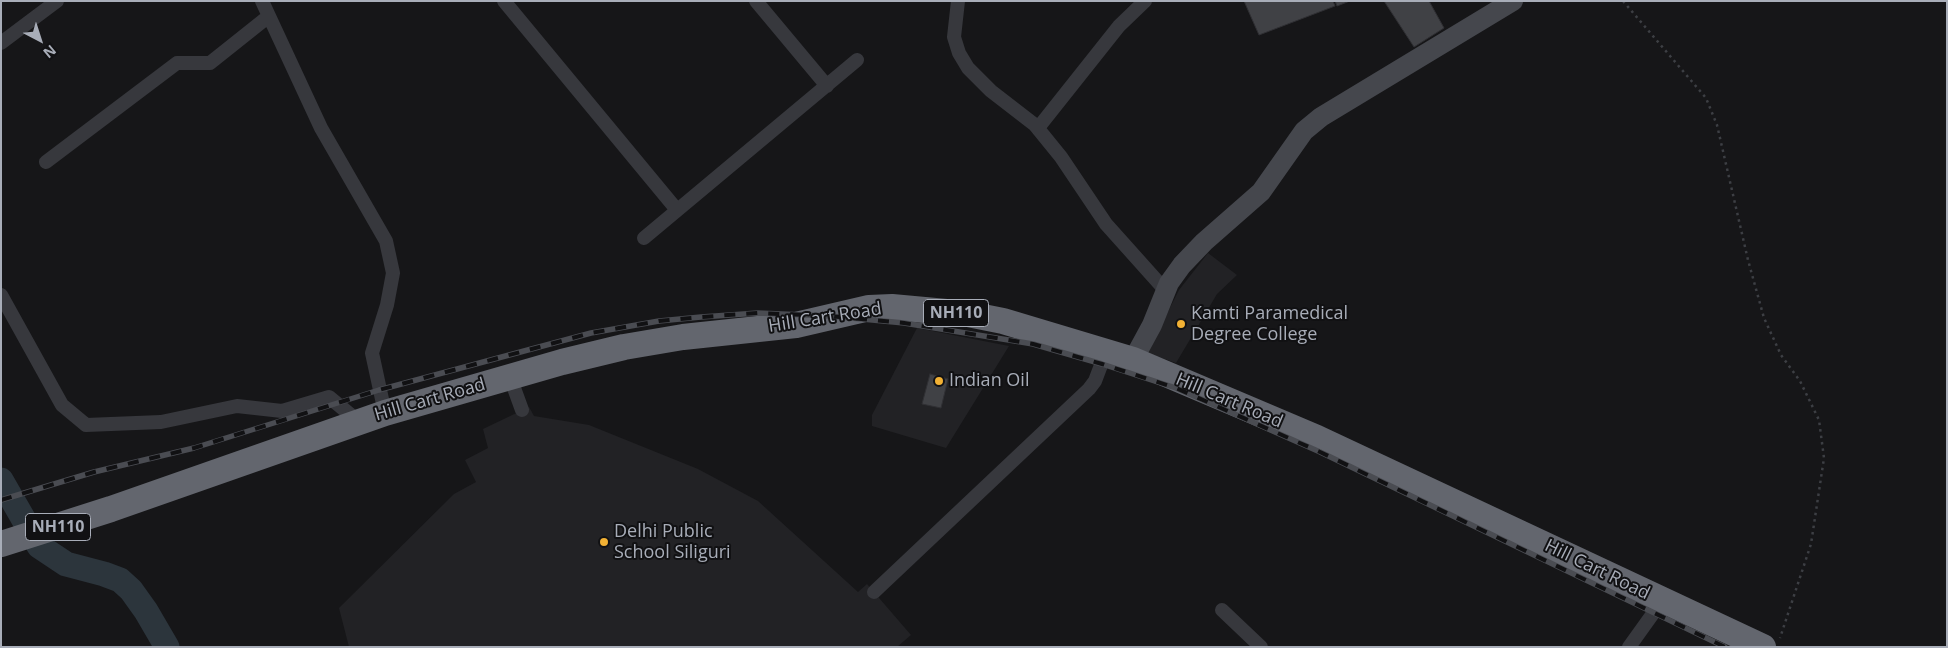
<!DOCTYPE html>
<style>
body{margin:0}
#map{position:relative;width:1948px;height:648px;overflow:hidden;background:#161618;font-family:"Open Sans",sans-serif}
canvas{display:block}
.frame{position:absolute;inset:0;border:2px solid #a8adb8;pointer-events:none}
.north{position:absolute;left:15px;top:15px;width:50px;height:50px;-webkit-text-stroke:4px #111113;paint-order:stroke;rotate:140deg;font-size:14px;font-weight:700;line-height:20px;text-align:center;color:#a8adb8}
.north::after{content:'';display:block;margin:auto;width:18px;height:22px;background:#a8adb8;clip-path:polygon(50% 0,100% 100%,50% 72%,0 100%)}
</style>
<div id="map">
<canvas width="1948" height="648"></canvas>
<div class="frame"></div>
<div class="north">N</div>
</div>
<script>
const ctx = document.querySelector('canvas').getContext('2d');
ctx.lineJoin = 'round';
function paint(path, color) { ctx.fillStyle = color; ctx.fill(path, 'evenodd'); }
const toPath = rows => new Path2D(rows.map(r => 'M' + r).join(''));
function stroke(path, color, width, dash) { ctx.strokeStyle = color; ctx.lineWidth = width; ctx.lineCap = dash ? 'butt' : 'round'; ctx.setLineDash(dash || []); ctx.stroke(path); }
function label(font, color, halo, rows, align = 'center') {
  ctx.font = font + ' "Open Sans",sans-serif'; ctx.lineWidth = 4; ctx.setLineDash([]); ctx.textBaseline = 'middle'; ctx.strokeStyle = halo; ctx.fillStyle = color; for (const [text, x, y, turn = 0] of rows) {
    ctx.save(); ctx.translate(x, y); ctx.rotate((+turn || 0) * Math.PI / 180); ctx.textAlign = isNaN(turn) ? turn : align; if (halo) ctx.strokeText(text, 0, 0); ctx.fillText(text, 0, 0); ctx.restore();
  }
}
const built = toPath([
 [1208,253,1237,275,1217,294,1176,363,1147,353,1179,290],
 [917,328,1009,346,946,448,872,426,872,415],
 [529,407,534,416,589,425,698,469,758,501,858,592,867,584,911,635,897,647,349,647,339,608,454,494,476,482,465,460,488,448,483,429]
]);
const river = toPath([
 [1,480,39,546,66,564,104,574,120,580,131,590,146,611,167,647]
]);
const building = toPath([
 [1244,1,1333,1,1335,6,1259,35,1244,1],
 [1335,1,1350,1,1337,6,1335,1],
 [1384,1,1429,1,1444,28,1414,47,1384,1],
 [930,374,948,379,941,408,922,404,930,374]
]);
const path = toPath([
 [1623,1,1706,98,1717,125,1748,260,1764,318,1781,355,1800,381,1819,420,1824,458,1811,544,1780,638]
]);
const street = toPath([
 [262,1,321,128,386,241,393,273,387,305,372,353,385,413],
 [504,1,677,210],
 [756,1,827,86],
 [958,1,954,37,959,53,968,68,991,91,1035,125,1061,157,1106,224,1166,291],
 [1,43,57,1],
 [1038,128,1119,26,1145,1],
 [46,162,177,63,210,63,269,16],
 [644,238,857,60],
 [1,295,62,405,86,425,161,422,237,406,282,411,329,397,358,421],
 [510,377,522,410],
 [874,592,1089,389,1095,381,1106,352],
 [1222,610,1261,647],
 [1629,647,1662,601]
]);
const secondary = toPath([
 [1133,360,1152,325,1169,283,1182,265,1204,242,1261,192,1304,131,1321,117,1513,1]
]);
const highway = toPath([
 [1,544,111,509,385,413,562,362,624,347,683,337,796,325,869,308,892,307,968,314,1003,321,1133,360,1317,438,1763,647]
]);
const rail = toPath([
 [1,500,94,472,194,448,379,390,591,333,659,321,701,317,758,313,830,316,904,323,1033,344,1102,364,1176,388,1320,452,1725,647]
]);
const markers = [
 [1181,324,5,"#f2b134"],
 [939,381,5,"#f2b134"],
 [604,542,5,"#f2b134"]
];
const shields = [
 [956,313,65],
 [58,527,65]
];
const shieldNames = [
 ["NH110",956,313],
 ["NH110",58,527]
];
const poiNames = [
 ["Kamti Paramedical",1191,314],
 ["Degree College",1191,335],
 ["Indian Oil",949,381],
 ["Delhi Public",614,532],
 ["School Siliguri",614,553]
];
const streetNames = [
 ["Hill Cart Road",825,318,-9],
 ["Hill Cart Road",430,400,-16],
 ["Hill Cart Road",1229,401,23],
 ["Hill Cart Road",1597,570,26]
];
paint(built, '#222225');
stroke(river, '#2c353c', 25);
paint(building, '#404145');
stroke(building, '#303034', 1);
stroke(path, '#3d3f44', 2.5, [2.5, 4]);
stroke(street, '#37383d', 14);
stroke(secondary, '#45474d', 20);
stroke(highway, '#63666e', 26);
stroke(rail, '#4a4c52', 5.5);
stroke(rail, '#111113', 4, [11]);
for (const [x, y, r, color] of markers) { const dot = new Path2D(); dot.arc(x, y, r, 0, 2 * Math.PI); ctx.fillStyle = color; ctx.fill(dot); stroke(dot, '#111113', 2); }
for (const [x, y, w] of shields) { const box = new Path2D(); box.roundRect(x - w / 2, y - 13.5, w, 27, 4); ctx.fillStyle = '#111113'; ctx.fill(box); stroke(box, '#a8adb8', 1); }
label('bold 16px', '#a8adb8', null, shieldNames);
label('18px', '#a8adb8', '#111113', poiNames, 'left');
label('18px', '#a8adb8', '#111113', streetNames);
</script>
